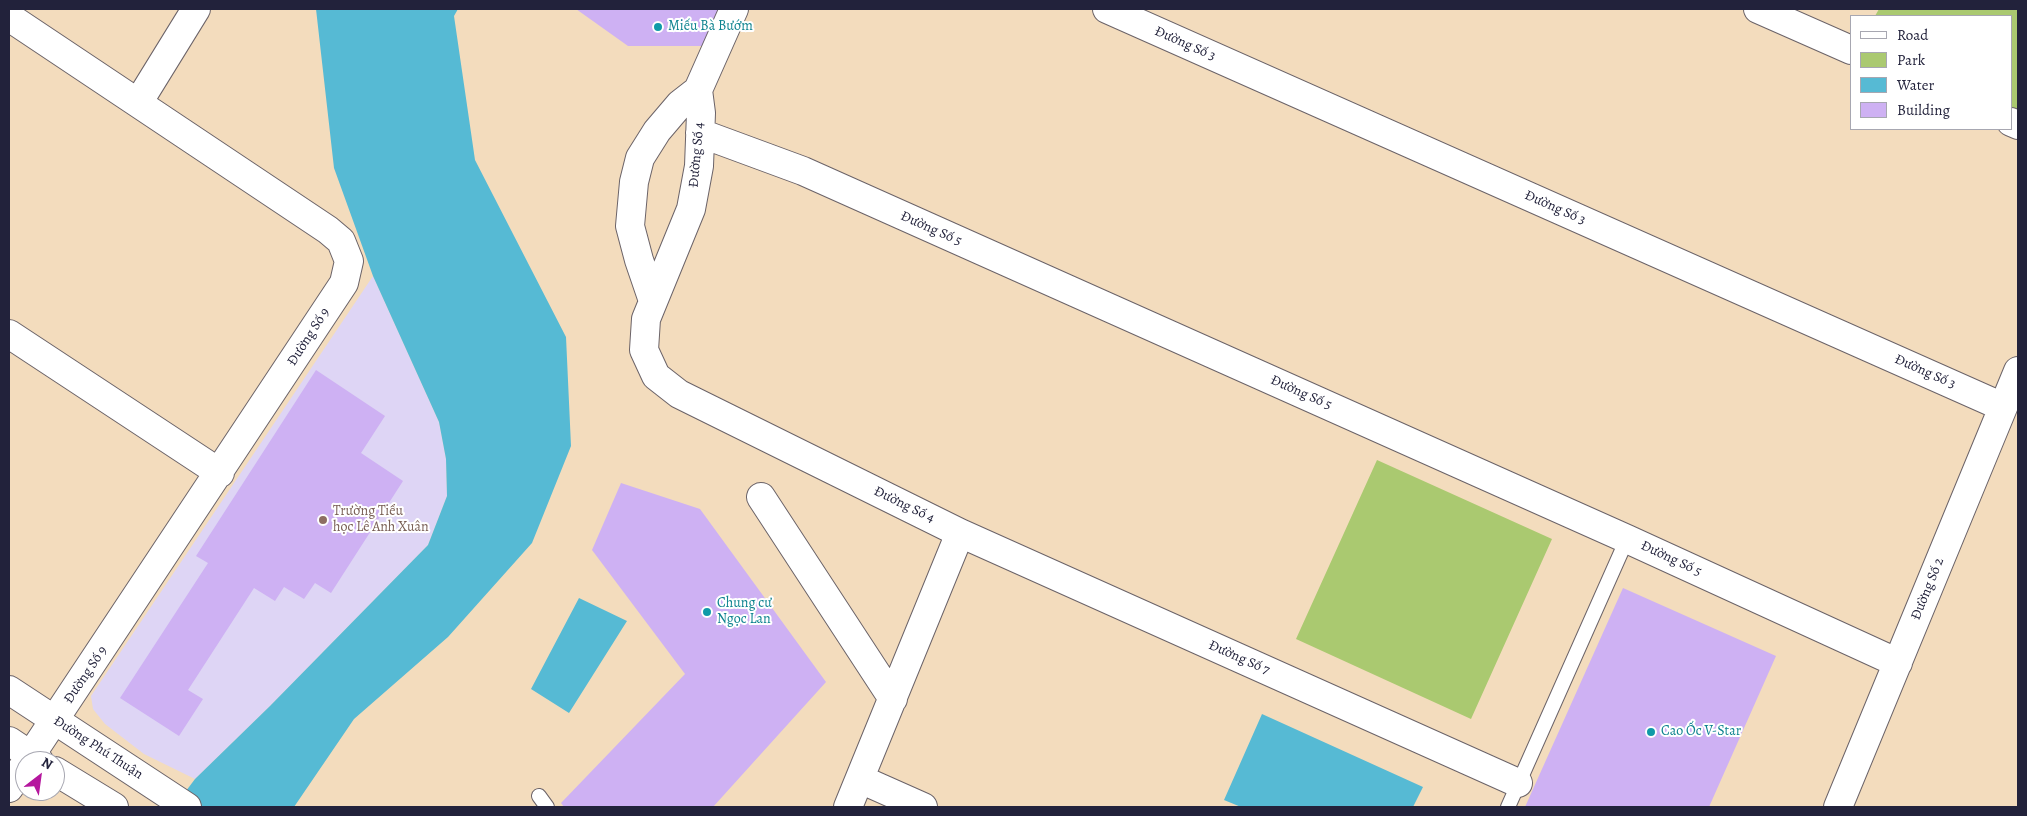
<!DOCTYPE html>
<meta charset="utf-8">
<style>
body{margin:0}
#map{position:relative;width:2027px;height:816px;overflow:hidden;background:#f3dcbd;font-family:Alegreya,serif}
canvas{display:block}
.frame{position:absolute;inset:0;border:10px solid #22223b;pointer-events:none}
.legend{position:absolute;left:1850px;top:15px;width:162px;height:115px;box-sizing:border-box;background:#fff;border:1px solid #a7a7b1;margin:0;padding:6px 9px;list-style:none;font-size:15px;color:#22223b}
.legend li{display:flex;align-items:center;gap:10px;height:25px}
.legend b{width:25px;border:1px solid #a7a7b1}
.north{position:absolute;left:15px;top:751px;width:50px;height:50px;box-sizing:border-box;background:#fff;border:1px solid #a7a7b1;border-radius:50%;rotate:30deg;font-size:14px;font-weight:700;line-height:20px;text-align:center;color:#22223b}
.north::after{content:'';display:block;margin:auto;width:18px;height:22px;background:#b5179e;clip-path:polygon(50% 0,100% 100%,50% 72%,0 100%)}
</style>
<div id="map">
<canvas width="2027" height="816"></canvas>
<div class="frame"></div>
<ul class="legend">
<li><b style="height:6px;background:#fff"></b>Road</li>
<li><b style="height:14px;background:#aac970"></b>Park</li>
<li><b style="height:14px;background:#56bad4"></b>Water</li>
<li><b style="height:14px;background:#ceb1f3"></b>Building</li>
</ul>
<div class="north">N</div>
</div>
<script>
const ctx = document.querySelector('canvas').getContext('2d');
ctx.lineJoin = 'round';
function paint(path, color) { ctx.fillStyle = color; ctx.fill(path, 'evenodd'); }
const toPath = rows => new Path2D(rows.map(r => 'M' + r).join(''));
function stroke(path, color, width, dash) { ctx.strokeStyle = color; ctx.lineWidth = width; ctx.lineCap = dash ? 'butt' : 'round'; ctx.setLineDash(dash || []); ctx.stroke(path); }
function label(font, color, halo, rows, align = 'center') {
  ctx.font = font + ' Alegreya,serif'; ctx.lineWidth = 4; ctx.setLineDash([]); ctx.textBaseline = 'middle'; ctx.strokeStyle = halo; ctx.fillStyle = color; for (const [text, x, y, turn = 0] of rows) {
    ctx.save(); ctx.translate(x, y); ctx.rotate((+turn || 0) * Math.PI / 180); ctx.textAlign = isNaN(turn) ? turn : align; if (halo) ctx.strokeText(text, 0, 0); ctx.fillText(text, 0, 0); ctx.restore();
  }
}
const built = toPath([
 [373,276,439,422,446,459,447,496,428,545,270,706,195,779,144,754,105,724,93,709,91,696]
]);
const green = toPath([
 [1879,9,2018,9,2018,113,2011,111,2011,16,1875,16],
 [1377,460,1552,539,1471,719,1296,639]
]);
const water = toPath([
 [316,9,458,9,454,16,475,160,566,337,571,446,532,543,448,637,354,719,294,807,174,807,195,779,270,706,428,545,447,496,446,459,439,422,373,276,334,168],
 [579,598,627,621,569,713,531,689],
 [1262,714,1423,787,1413,807,1241,807,1224,800]
]);
const building = toPath([
 [576,9,723,9,704,46,628,46],
 [316,370,385,416,361,453,403,481,331,593,315,583,304,599,284,587,275,601,254,588,188,690,203,699,179,736,120,698,208,563,196,556],
 [621,483,700,509,826,682,713,807,564,807,561,803,685,674,592,550],
 [1623,588,1776,656,1709,807,1525,807]
]);
const lane = toPath([
 [539,796,547,807],
 [1508,807,1627,539]
]);
const street = toPath([
 [1107,9,2003,407],
 [1758,9,1851,50],
 [9,17,328,230,341,241,349,261,344,283,27,761],
 [698,90,701,113,699,166,691,209,646,319,644,350,656,376,679,394,960,533,1518,783],
 [138,103,196,9],
 [2011,122,2018,125],
 [700,133,803,171,1627,539,1898,663],
 [653,301,639,260,630,226,634,182,640,158,657,131,680,104,698,90,734,9],
 [9,334,220,473],
 [761,497,893,699],
 [860,779,923,807],
 [9,788,25,764],
 [848,807,960,533],
 [1838,807,2018,371]
]);
const secondary = toPath([
 [9,690,187,807],
 [9,741,39,761],
 [55,771,114,807]
]);
const markers = [
 [658,27,5,"#0f9aa8"],
 [323,520,5,"#8d6e63"],
 [707,612,5,"#0f9aa8"],
 [1651,732,5,"#0f9aa8"]
];
const cultureNames = [
 ["Miếu Bà Bướm",668,27],
 ["Chung cư",717,604],
 ["Ngọc Lan",717,620],
 ["Cao Ốc V-Star",1661,732]
];
const streetNames = [
 ["Đường Số 3",1185,44,24],
 ["Đường Số 4",697,155,-85],
 ["Đường Số 3",1555,208,24],
 ["Đường Số 5",931,229,24],
 ["Đường Số 9",309,337,-57],
 ["Đường Số 3",1925,372,24],
 ["Đường Số 5",1301,393,24],
 ["Đường Số 4",904,505,26],
 ["Đường Số 5",1671,559,25],
 ["Đường Số 2",1928,589,-68],
 ["Đường Số 7",1239,658,24],
 ["Đường Số 9",86,675,-56],
 ["Đường Phú Thuận",98,748,33]
];
const educationNames = [
 ["Trường Tiểu",333,512],
 ["học Lê Anh Xuân",333,528]
];
paint(built, '#ded5f5');
paint(green, '#aac970');
paint(water, '#56bad4');
paint(building, '#ceb1f3');
stroke(lane, '#6b6368', 16);
stroke(street, '#6b6368', 30);
stroke(secondary, '#6b6368', 30);
stroke(lane, '#fff', 14);
stroke(street, '#fff', 28);
stroke(secondary, '#fff', 28);
for (const [x, y, r, color] of markers) { const dot = new Path2D(); dot.arc(x, y, r, 0, 2 * Math.PI); ctx.fillStyle = color; ctx.fill(dot); stroke(dot, '#fff', 2); }
label('14px', '#0d838f', '#fff', cultureNames, 'left');
label('14px', '#22223b', '#fff', streetNames);
label('14px', '#785e54', '#fff', educationNames, 'left');
</script>
